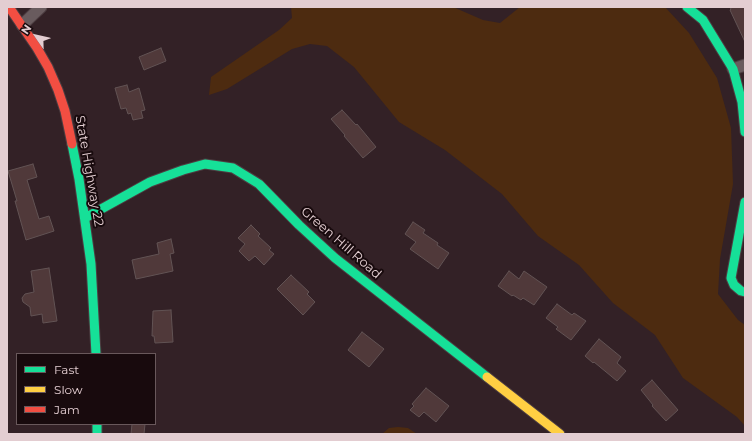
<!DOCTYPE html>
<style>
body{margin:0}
#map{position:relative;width:752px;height:441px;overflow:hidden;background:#332126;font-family:Montserrat,sans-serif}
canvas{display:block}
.frame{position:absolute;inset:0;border:8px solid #e3cdd1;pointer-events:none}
.legend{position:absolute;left:16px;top:353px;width:140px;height:72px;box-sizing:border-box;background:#180a0d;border:1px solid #69585b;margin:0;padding:5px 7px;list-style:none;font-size:12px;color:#e3cdd1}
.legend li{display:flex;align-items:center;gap:8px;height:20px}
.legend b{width:20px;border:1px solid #69585b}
.north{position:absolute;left:16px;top:16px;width:40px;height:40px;-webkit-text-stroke:3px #180a0d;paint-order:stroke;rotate:304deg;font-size:11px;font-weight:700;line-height:16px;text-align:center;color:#e3cdd1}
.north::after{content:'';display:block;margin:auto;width:14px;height:18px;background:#e3cdd1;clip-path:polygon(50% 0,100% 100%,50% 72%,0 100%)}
</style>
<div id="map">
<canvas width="752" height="441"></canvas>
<div class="frame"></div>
<ul class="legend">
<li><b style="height:5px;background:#16e098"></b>Fast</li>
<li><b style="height:5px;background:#ffcf43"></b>Slow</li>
<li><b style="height:5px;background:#f24e42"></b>Jam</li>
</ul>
<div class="north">N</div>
</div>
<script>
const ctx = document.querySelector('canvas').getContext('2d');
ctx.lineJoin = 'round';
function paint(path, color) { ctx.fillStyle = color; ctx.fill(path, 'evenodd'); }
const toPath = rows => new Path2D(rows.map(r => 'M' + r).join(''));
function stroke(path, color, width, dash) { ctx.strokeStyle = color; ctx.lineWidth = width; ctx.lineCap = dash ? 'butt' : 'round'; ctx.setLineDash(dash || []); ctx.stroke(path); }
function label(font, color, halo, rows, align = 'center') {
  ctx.font = font + ' Montserrat,sans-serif'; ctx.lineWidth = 4; ctx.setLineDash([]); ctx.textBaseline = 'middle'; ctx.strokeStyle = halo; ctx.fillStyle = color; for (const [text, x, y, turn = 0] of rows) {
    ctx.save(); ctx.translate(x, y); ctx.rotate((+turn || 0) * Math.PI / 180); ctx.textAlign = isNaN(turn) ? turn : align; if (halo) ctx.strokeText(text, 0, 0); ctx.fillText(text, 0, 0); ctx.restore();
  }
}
const green = toPath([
 [291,7,453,7,483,20,500,23,520,7,665,7,689,33,717,78,731,128,733,184,720,259,718,294,738,320,745,325,745,426,737,417,683,378,655,335,613,303,579,265,538,236,502,194,445,150,399,122,354,67,327,46,310,44,292,49,227,89,209,95,211,77,279,30,292,18],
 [398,427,408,428,417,434,382,434,389,428]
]);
const building = toPath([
 [730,7,745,7,745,42,730,10,731,9,730,7],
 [161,48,166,61,144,70,139,57,161,48],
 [127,85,129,92,139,88,145,110,141,111,143,118,133,120,131,113,128,114,126,108,121,109,115,88,127,85],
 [342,110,356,125,357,124,376,147,363,158,344,136,345,135,331,119,342,110],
 [33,164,37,177,27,180,39,219,49,216,54,231,26,240,15,201,17,201,8,171,33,164],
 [413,222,425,230,423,233,438,243,437,245,449,253,438,269,410,249,416,242,405,234,413,222],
 [251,225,260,234,258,236,271,248,269,250,274,254,264,265,255,256,249,261,239,251,245,244,238,238,251,225],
 [171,239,174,253,170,254,173,271,136,279,132,260,159,254,157,243,171,239],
 [49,268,57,321,43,323,42,314,31,316,30,307,23,302,22,298,25,294,34,292,31,271,49,268],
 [509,271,519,279,524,271,547,287,534,305,523,298,521,300,513,295,512,296,498,286,509,271],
 [291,275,309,292,307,294,315,302,303,315,277,289,291,275],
 [557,304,572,315,574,313,586,321,571,340,556,329,558,327,546,318,557,304],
 [171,310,173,342,155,343,154,336,152,336,153,311,171,310],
 [362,332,384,349,369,367,348,350,362,332],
 [599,339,621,357,617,363,626,371,617,381,594,362,593,363,585,356,599,339],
 [652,380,678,410,666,421,652,406,653,405,641,390,652,380],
 [426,388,449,406,436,422,424,412,419,417,410,410,414,406,412,404,426,388],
 [132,424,145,424,144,434,131,434,132,424]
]);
const street = toPath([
 [22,25,41,7],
 [733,69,745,65]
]);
const fast = toPath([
 [687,7,703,20,733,69,742,102,745,132],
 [72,144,79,179,91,264,96,354],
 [745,202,731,278,734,285,741,291,745,292],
 [85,218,150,182,183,170,205,164,233,168,259,184,299,225,335,258,487,377],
 [97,424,97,434]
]);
const slow = toPath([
 [487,377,560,434]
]);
const jam = toPath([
 [9,7,37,48,48,67,58,90,65,111,72,144]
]);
const streetNames = [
 ["State Highway 22",89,171,80],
 ["Green Hill Road",341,243,41]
];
paint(green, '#4d2b10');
paint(building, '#50393a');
stroke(building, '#625354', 1);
stroke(street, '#4d3e42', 13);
stroke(fast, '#4d3e42', 11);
stroke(slow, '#4d3e42', 11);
stroke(jam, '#4d3e42', 11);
stroke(street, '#695b5e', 11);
stroke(fast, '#16e098', 9);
stroke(slow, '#ffcf43', 9);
stroke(jam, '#f24e42', 9);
label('13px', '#e3cdd1', '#180a0d', streetNames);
</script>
